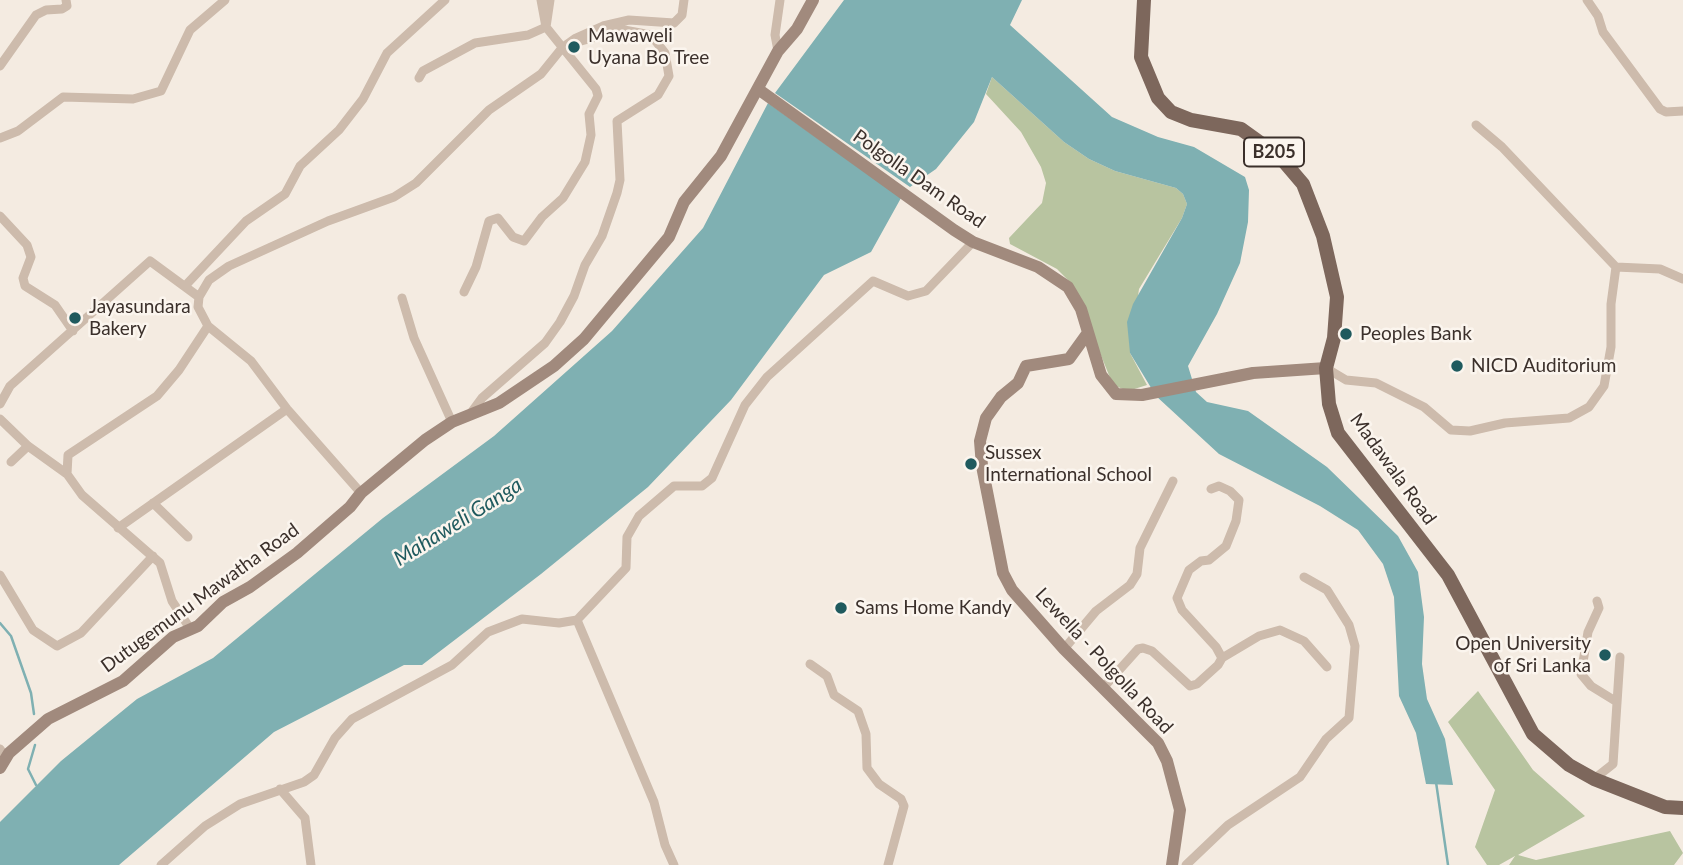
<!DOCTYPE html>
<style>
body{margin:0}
canvas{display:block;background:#f4ebe1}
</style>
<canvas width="1683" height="865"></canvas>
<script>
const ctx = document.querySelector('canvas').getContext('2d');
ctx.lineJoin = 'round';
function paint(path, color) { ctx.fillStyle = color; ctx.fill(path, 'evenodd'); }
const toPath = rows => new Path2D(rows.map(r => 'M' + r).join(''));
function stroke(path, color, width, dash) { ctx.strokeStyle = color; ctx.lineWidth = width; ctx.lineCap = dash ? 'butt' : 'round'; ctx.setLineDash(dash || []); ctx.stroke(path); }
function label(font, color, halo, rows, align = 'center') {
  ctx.font = font + ' Lato,sans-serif'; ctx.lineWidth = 5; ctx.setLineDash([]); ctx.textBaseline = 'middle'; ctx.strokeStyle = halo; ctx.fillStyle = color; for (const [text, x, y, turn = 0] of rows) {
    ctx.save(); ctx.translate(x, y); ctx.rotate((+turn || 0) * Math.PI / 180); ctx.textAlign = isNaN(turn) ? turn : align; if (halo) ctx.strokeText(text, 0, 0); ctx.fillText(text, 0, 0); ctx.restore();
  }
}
const green = toPath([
 [992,77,1064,142,1089,159,1115,171,1176,188,1183,194,1187,204,1182,218,1139,289,1130,353,1147,385,1128,391,1113,385,1072,284,1057,269,1010,244,1009,238,1042,203,1046,183,1041,167,1021,132,986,94],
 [1478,691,1533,770,1585,816,1518,855,1536,860,1670,831,1683,853,1674,865,1509,865,1515,856,1499,865,1487,865,1475,847,1495,790,1448,722]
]);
const water = toPath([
 [844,0,1022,0,1010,25,1112,117,1158,137,1194,147,1245,177,1249,190,1248,222,1240,263,1217,314,1188,366,1196,392,1207,402,1248,411,1327,467,1398,536,1418,572,1424,617,1422,664,1427,699,1445,739,1453,785,1426,784,1416,733,1399,696,1394,597,1383,564,1358,530,1320,506,1219,454,1156,396,1130,353,1127,322,1133,304,1182,218,1187,204,1183,194,1176,188,1115,171,1089,159,1064,142,992,77,974,122,936,169,910,187,775,93],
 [768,103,901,198,871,252,824,275,731,400,648,487,541,574,422,665,404,665,274,732,119,865,0,865,0,822,61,761,137,699,213,658,383,518,494,436,612,331,703,228]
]);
const stream = toPath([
 [0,623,11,636,31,693,34,714],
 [35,745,28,769,36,785],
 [1436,782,1448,865]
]);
const street = toPath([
 [1587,0,1598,16,1603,32,1660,109,1666,112,1683,111],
 [778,51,775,35,780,0],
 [0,66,36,15,46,10,62,9,67,6,66,0],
 [419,78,423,71,475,43,528,35,546,27,550,0],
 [1476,125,1502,147,1616,267,1660,269,1683,279],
 [0,138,18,131,63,97,133,99,161,91,190,30,225,0],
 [0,216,27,245,31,257,23,278,25,286,55,305,73,331],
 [185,286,246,221,285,194,300,166,339,130,363,99,387,53,445,0],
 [464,292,476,267,489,221,498,218,513,237,524,241,542,217,563,198,585,162,591,135,589,114,598,96,596,89,546,27,541,0],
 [402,298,414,338,452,422],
 [1326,368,1346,380,1376,383,1424,407,1451,430,1470,431,1505,423,1569,418,1589,407,1604,386,1611,347,1611,304,1616,267],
 [0,404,10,386,150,261,199,297],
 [471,413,482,398,545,343,560,322,574,296,585,265,602,236,617,193,620,180,617,121,658,95,669,76,665,53,651,35,624,30,581,41],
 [0,419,28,446,67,474,82,495,160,563,172,601,191,630],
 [11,462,28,446],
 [67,474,68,455,157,396,179,370,208,326],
 [361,493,287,409,251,361,208,326,198,307,199,297,209,280,229,266,328,221,394,197,416,183,489,110,541,74,562,48,576,38,603,26,629,20,674,23,682,15,684,0],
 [153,503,188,537],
 [118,528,287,409],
 [0,575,33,630,57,646,81,633,153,556],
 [1597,601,1599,608,1588,632,1581,674,1591,686,1617,702],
 [577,620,654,802,665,845,674,865],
 [1064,649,1096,611,1130,585,1137,574,1140,548,1173,481],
 [1222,658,1259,636,1280,630,1304,641,1327,667],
 [810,664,827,676,834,695,858,711,866,734,867,768,879,784,901,799,904,806,888,865],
 [1103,688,1138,649,1143,648,1152,651,1190,686,1197,684,1218,665,1222,658,1216,647,1182,610,1177,598,1189,570,1201,561,1209,560,1226,546,1236,521,1239,500,1230,491,1219,486,1211,489],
 [0,749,6,758],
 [1594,779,1613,764,1620,657],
 [280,789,305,818,311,865],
 [161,865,205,826,240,804,304,782,314,775,335,738,352,719,452,665,488,632,522,619,559,623,577,620,626,568,627,537,639,516,674,486,702,486,712,478,745,405,767,377,873,281,908,296,926,291,973,242],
 [1186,865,1228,825,1300,777,1326,739,1349,718,1355,646,1349,625,1327,590,1304,577]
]);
const secondary = toPath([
 [758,89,954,230,973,242,1038,267,1068,287,1081,309,1101,375,1116,394,1142,395,1253,373,1326,368],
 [1087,334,1069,359,1026,366,1018,383,1001,397,986,418,980,441,982,466,1003,573,1012,590,1064,649,1158,743,1167,761,1180,810,1172,865],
 [0,768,9,753,48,719,123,681,173,637,198,626,223,602,250,587,297,553,350,507,361,493,425,440,452,422,499,403,554,366,584,339,669,237,684,202,721,156,778,51,797,29,813,0]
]);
const primary = toPath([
 [1144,0,1141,57,1158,98,1171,112,1191,120,1241,129,1280,157,1303,184,1323,236,1337,297,1334,338,1326,368,1329,404,1338,433,1448,575,1533,734,1569,765,1594,779,1665,807,1683,808]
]);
const markers = [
 [574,47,7,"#1f5a5e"],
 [75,318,7,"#1f5a5e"],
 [1346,334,7,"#1f5a5e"],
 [1457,366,7,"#1f5a5e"],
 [971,464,7,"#1f5a5e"],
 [841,608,7,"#1f5a5e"],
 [1605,655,7,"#1f5a5e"]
];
const shields = [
 [1274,152,60]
];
const shieldNames = [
 ["B205",1274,152]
];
const poiNames = [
 ["Mawaweli",588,36],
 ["Uyana Bo Tree",588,58],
 ["Jayasundara",89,307],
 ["Bakery",89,329],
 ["Peoples Bank",1360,334],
 ["NICD Auditorium",1471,366],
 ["Sussex",985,453],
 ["International School",985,475],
 ["Sams Home Kandy",855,608],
 ["Open University",1591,644,"right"],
 ["of Sri Lanka",1591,666,"right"]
];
const streetNames = [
 ["Polgolla Dam Road",919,179,35],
 ["Madawala Road",1393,469,54],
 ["Dutugemunu Mawatha Road",200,598,-36],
 ["Lewella - Polgolla Road",1104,661,47]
];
const waterNames = [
 ["Mahaweli Ganga",458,522,-32]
];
paint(green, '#b8c4a0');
paint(water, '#7fb0b2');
stroke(stream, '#7fb0b2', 2.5);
stroke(street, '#cdbbac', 9);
stroke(secondary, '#a18a7d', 12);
stroke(primary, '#7d675c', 14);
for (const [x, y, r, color] of markers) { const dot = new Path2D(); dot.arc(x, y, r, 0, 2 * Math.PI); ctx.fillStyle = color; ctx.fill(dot); stroke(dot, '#fbf5ee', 2.5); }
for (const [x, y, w] of shields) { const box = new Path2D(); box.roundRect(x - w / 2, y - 14.5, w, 29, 5); ctx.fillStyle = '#fbf5ee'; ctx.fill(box); stroke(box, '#3b302b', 2); }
label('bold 18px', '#3b302b', null, shieldNames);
label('19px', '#3b302b', '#fbf5ee', poiNames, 'left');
label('19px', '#3b302b', '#fbf5ee', streetNames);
label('italic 21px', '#1f5a5e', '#fbf5ee', waterNames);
</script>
